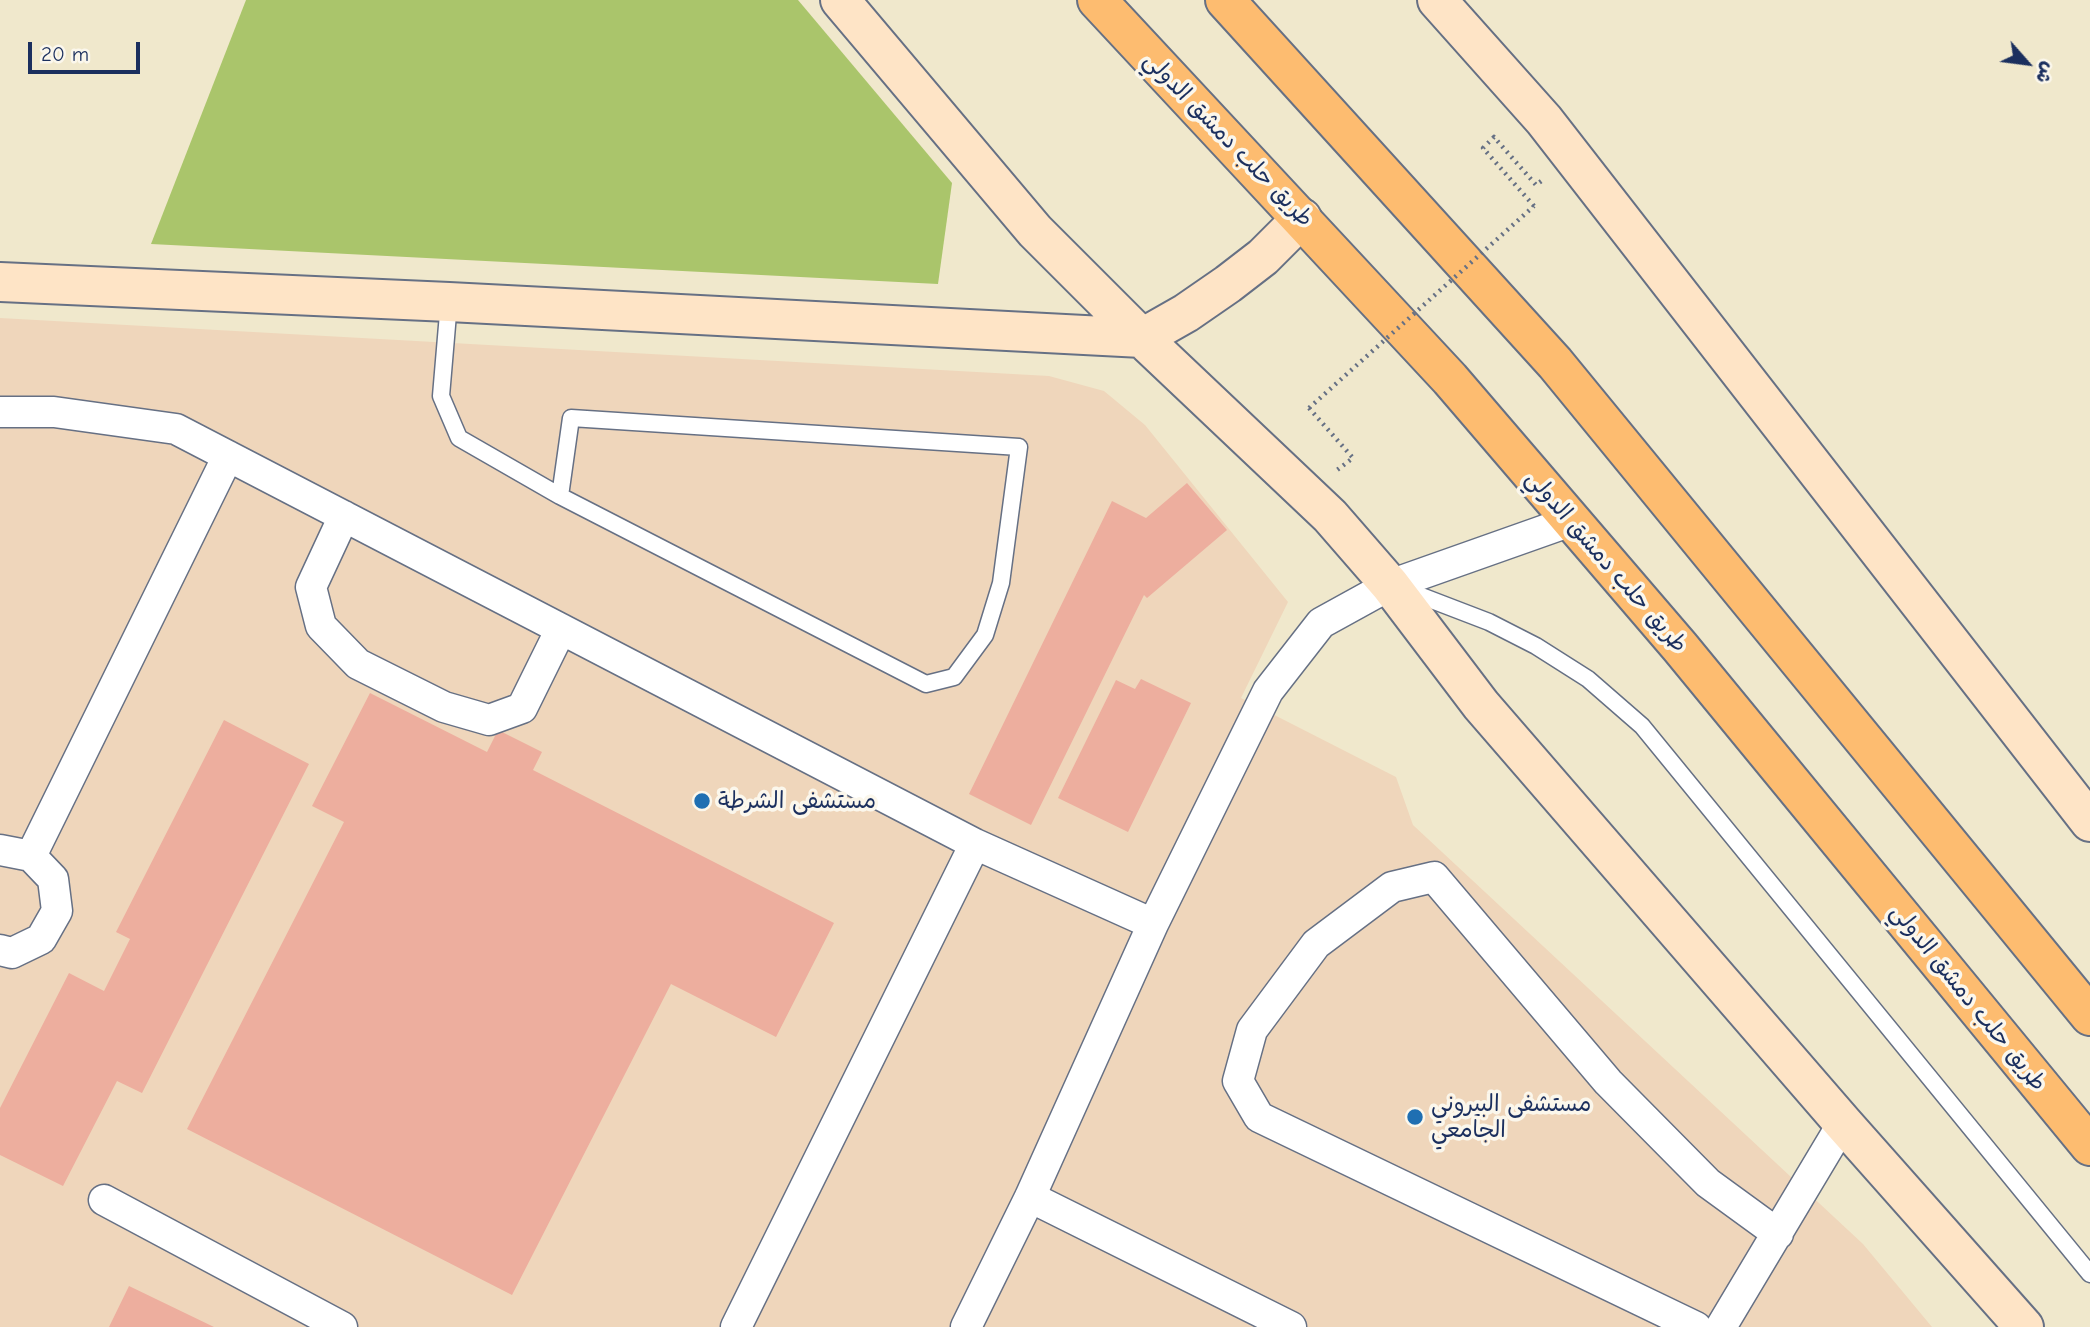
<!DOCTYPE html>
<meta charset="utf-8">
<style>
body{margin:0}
#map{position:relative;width:2090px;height:1327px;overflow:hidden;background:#f0e8cc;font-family:"Comic Neue","Playpen Sans Arabic",sans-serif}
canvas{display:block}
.north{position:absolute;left:1992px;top:28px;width:70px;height:70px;-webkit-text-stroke:5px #fbf7ec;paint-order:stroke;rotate:118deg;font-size:19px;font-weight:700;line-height:28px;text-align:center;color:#1b2f5e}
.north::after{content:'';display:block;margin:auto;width:24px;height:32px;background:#1b2f5e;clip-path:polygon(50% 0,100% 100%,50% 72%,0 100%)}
.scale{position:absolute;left:28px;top:42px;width:112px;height:32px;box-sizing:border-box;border:4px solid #1b2f5e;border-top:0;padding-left:9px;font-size:21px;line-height:24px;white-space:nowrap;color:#1b2f5e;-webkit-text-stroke:5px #fbf7ec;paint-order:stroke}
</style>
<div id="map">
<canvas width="2090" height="1327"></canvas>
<div class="north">ش</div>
<div class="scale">20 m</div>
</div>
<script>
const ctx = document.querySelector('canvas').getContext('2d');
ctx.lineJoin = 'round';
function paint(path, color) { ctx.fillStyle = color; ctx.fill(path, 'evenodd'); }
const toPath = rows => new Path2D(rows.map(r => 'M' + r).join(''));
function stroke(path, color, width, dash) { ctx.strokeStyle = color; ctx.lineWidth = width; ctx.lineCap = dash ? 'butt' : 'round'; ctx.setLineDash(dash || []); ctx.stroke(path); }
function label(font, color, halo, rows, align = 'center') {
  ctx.font = font + ' "Comic Neue","Playpen Sans Arabic",sans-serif'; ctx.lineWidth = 7; ctx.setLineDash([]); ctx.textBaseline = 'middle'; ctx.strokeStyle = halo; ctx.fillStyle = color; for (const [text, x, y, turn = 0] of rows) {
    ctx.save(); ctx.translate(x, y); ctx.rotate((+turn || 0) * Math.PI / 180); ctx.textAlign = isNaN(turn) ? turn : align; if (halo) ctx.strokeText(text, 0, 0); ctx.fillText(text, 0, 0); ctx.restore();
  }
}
const built = toPath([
 [0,318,1049,376,1104,391,1145,425,1288,602,1241,698,1396,777,1413,825,1863,1244,1932,1327,0,1327]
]);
const green = toPath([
 [246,0,798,0,952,183,938,284,151,244]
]);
const building = toPath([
 [1187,483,1227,530,1147,598,1144,595,1031,825,969,794,1112,501,1146,518],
 [1141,679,1191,703,1128,832,1058,798,1116,680,1135,689],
 [370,693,487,752,498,730,542,752,533,770,834,923,776,1037,671,984,512,1295,187,1129,344,822,312,806],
 [224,720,309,764,142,1093,117,1081,63,1186,0,1155,0,1108,69,973,104,991,130,939,116,932],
 [129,1286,214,1327,109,1327]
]);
const path = toPath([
 [1534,206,1483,148,1494,137,1536,185,1544,179],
 [1309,408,1353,458,1337,470]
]);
const lane = toPath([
 [449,302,441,396,459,438,560,496,926,684,954,677,985,635,1001,583,1019,447,571,418,560,496],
 [1403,589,1489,622,1536,646,1588,679,1642,726,2090,1274]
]);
const street = toPath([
 [0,412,54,412,176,429,975,844,1153,924],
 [344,516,311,587,321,626,358,664,444,707,489,720,522,708,561,629],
 [0,850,31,856,53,879,57,911,41,939,12,953,0,950],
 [31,856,228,456],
 [1030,1197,1291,1327],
 [104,1200,342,1327],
 [736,1327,975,844],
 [966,1327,1030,1197,1153,924,1268,691,1321,623,1390,585,1571,521],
 [1696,1327,1259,1117,1238,1081,1252,1030,1316,944,1392,887,1434,877,1608,1082,1708,1183,1778,1234],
 [1721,1327,1843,1123]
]);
const secondary = toPath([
 [840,0,1035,231,1142,338,1330,516,1390,585,1481,705,1843,1123,2024,1327],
 [1437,0,1544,120,2090,822],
 [0,282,449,302,1142,338,1186,313,1228,284,1263,257,1302,218]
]);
const highway = toPath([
 [1097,0,1450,379,1680,647,2090,1146],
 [1225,0,1555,363,2090,1016]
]);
const pathBridge = toPath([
 [1309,408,1534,206]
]);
const markers = [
 [702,801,9,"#1f6fb2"],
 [1415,1117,9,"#1f6fb2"]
];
const streetNames = [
 ["طريق حلب دمشق الدولي",1228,140,46],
 ["طريق حلب دمشق الدولي",1606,562,49],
 ["طريق حلب دمشق الدولي",1968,998,51]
];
const poiNames = [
 ["مستشفى الشرطة",718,801],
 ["مستشفى البيروني",1431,1104],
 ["الجامعي",1431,1130]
];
paint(built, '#efd6bb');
paint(green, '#aac56b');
paint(building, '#edae9e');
stroke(lane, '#667084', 19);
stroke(street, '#667084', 33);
stroke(secondary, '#667084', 42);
stroke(highway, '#667084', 42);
stroke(path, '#667084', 4.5, [2, 5]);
stroke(lane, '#fff', 16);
stroke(street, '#fff', 30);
stroke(secondary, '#fee4c6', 38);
stroke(highway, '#fdbc70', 38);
stroke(pathBridge, '#667084', 4.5, [2, 5]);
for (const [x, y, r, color] of markers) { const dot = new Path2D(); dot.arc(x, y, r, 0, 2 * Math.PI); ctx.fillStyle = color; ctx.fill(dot); stroke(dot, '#fbf7ec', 2.5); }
label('23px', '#1b2f5e', '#fbf7ec', streetNames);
label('23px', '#1b2f5e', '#fbf7ec', poiNames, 'left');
</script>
